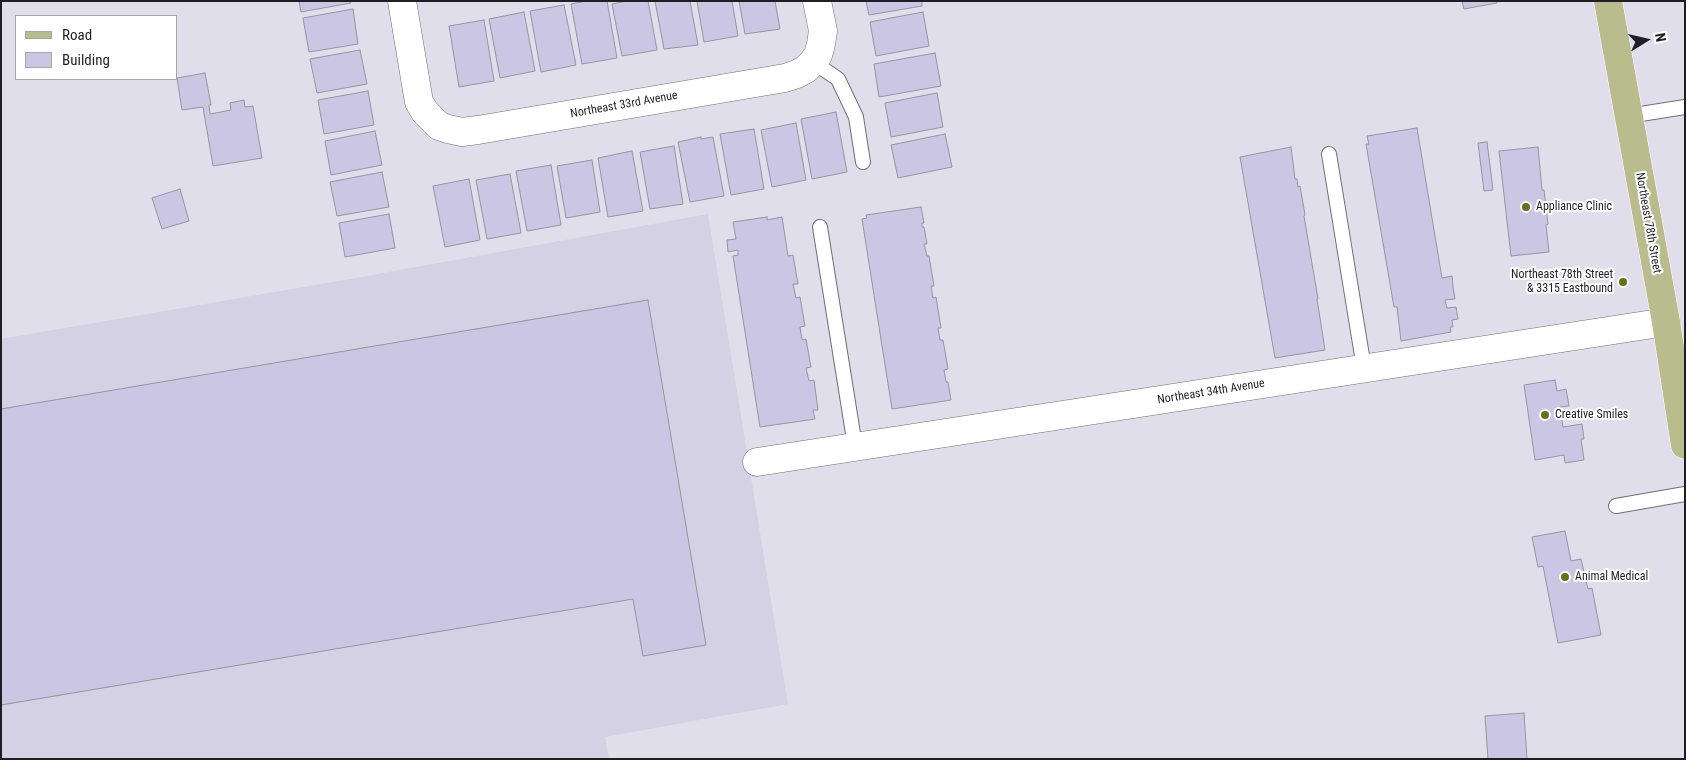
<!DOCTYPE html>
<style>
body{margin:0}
#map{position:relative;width:1686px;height:760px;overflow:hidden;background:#e0deea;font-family:"Roboto Condensed",sans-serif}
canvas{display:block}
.frame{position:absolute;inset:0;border:2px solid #1f1f23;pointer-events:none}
.legend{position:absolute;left:15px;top:15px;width:162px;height:65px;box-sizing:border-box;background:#fff;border:1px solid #a5a5a7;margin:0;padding:6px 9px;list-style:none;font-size:15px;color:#1f1f23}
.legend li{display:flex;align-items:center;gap:10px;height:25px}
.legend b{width:25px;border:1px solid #a5a5a7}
.north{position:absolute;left:1621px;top:15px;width:50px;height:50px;-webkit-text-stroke:4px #fff;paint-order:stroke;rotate:80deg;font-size:14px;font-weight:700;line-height:20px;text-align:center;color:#1f1f23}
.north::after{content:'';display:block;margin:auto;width:18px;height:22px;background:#1f1f23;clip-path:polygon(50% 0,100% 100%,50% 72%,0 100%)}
</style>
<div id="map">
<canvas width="1686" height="760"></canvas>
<div class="frame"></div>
<ul class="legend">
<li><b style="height:6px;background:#b9bc8c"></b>Road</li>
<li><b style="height:14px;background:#ccc6e5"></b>Building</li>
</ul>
<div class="north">N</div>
</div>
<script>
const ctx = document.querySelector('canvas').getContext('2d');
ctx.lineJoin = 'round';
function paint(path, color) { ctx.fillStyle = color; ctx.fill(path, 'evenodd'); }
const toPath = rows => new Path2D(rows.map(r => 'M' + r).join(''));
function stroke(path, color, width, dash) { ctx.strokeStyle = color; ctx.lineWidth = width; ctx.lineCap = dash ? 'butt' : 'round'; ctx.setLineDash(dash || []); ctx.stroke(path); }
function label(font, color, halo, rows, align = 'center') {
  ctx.font = font + ' "Roboto Condensed",sans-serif'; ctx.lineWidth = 4; ctx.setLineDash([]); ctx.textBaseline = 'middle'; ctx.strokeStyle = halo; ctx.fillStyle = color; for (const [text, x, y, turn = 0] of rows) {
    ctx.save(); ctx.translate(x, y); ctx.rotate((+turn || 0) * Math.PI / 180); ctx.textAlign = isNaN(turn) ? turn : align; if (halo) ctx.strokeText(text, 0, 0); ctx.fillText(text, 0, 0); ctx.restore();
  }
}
const built = toPath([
 [708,214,788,704,605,737,609,759,1,759,1,339,339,281]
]);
const building = toPath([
 [299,1,351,1,351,3,301,12,299,1],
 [586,1,607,1,617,58,582,64,571,4,586,1],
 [627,1,648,1,657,50,622,56,612,4,627,1],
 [655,1,690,1,698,45,664,49,655,1],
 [697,1,732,1,738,36,704,42,697,1],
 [739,1,775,1,780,29,745,34,739,1],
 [866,1,922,1,922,6,869,15,866,1],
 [1462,1,1497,1,1497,3,1464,9,1462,1],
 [564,5,576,65,541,72,530,11,564,5],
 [353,9,358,44,309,52,303,18,353,9],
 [524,12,535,71,500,78,489,19,524,12],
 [923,12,929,46,876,56,870,22,923,12],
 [484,20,494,81,459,87,449,26,484,20],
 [360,50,367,84,317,93,310,59,360,50],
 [935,53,941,86,879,97,874,64,935,53],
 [205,73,211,105,209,105,210,114,231,110,230,103,244,100,245,107,253,106,262,158,213,166,203,107,182,110,177,78,205,73],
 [368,91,374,125,324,134,318,100,368,91],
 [937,93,943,127,891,137,885,103,937,93],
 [836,112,847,172,812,179,801,119,836,112],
 [796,123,806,180,772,187,761,130,796,123],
 [1417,128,1442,278,1452,276,1453,287,1455,299,1445,300,1447,308,1456,307,1458,319,1452,320,1453,327,1450,327,1451,332,1401,341,1397,307,1394,307,1366,144,1369,144,1367,136,1417,128],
 [754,129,764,189,731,195,720,134,754,129],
 [375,131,382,165,331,175,325,141,375,131],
 [945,134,952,167,898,178,891,145,945,134],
 [701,137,701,139,713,137,724,196,690,202,678,142,701,137],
 [1487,142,1493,190,1484,191,1478,143,1487,142],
 [674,146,683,204,650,209,640,152,674,146],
 [1291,147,1295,179,1297,179,1298,187,1300,186,1305,215,1304,216,1318,299,1317,299,1325,350,1275,358,1240,157,1291,147],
 [1538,147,1542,190,1544,190,1548,224,1546,225,1549,252,1511,256,1499,151,1538,147],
 [632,151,643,211,608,217,598,158,632,151],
 [592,160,600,212,566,218,557,166,592,160],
 [551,165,561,225,527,231,516,171,551,165],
 [382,172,389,207,337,216,330,182,382,172],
 [510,174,521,233,487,239,476,180,510,174],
 [469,179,480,240,445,247,433,186,469,179],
 [180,189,189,221,162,229,152,198,180,189],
 [921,207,924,223,922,223,922,227,924,227,927,244,924,244,927,256,929,256,934,286,931,286,933,298,936,297,941,328,938,328,940,340,943,340,948,369,944,370,946,382,948,382,951,400,892,409,862,219,867,218,866,215,921,207],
 [389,214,395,248,345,257,339,223,389,214],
 [767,217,767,220,782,217,788,256,793,255,798,284,793,284,796,298,800,297,805,326,800,327,802,340,806,339,811,367,806,368,809,381,814,380,818,410,813,410,815,419,760,427,733,256,738,255,738,250,728,252,727,240,736,239,733,222,767,217],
 [648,300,706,645,643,656,633,599,1,705,1,409,648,300],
 [1555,380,1557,391,1566,389,1569,406,1560,407,1563,427,1582,424,1584,439,1581,439,1584,460,1565,463,1564,455,1535,460,1524,385,1555,380],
 [1565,531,1571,561,1581,559,1588,589,1592,588,1601,635,1558,643,1543,566,1538,567,1532,537,1565,531],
 [1524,713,1527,759,1488,759,1485,716,1524,713]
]);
const lane = toPath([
 [813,62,838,79,856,117,863,162],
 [1628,116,1685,107],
 [1329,154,1364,368],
 [820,227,855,446],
 [1616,506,1685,494]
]);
const street = toPath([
 [402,1,419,102,425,112,439,126,448,129,462,132,478,130,785,78,797,74,806,69,813,62,818,55,821,44,823,31,817,1],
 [757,462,1666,322]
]);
const primary = toPath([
 [1608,1,1666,322,1685,445]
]);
const markers = [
 [1526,207,5,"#696f14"],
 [1623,282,5,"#696f14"],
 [1545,415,5,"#696f14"],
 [1565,577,5,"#696f14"]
];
const streetNames = [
 ["Northeast 33rd Avenue",624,105,-10],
 ["Northeast 78th Street",1648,223,80],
 ["Northeast 34th Avenue",1211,392,-9]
];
const poiNames = [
 ["Appliance Clinic",1536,207],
 ["Northeast 78th Street",1613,275,"right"],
 ["& 3315 Eastbound",1613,289,"right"],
 ["Creative Smiles",1555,415],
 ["Animal Medical",1575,577]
];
paint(built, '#d4d1e4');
paint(building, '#ccc6e5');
stroke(building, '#96949f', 1);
stroke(lane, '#6f6e78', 16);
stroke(street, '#6f6e78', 29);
stroke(primary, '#fff', 29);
stroke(lane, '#fff', 14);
stroke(street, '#fff', 28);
stroke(primary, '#b9bc8c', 28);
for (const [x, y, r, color] of markers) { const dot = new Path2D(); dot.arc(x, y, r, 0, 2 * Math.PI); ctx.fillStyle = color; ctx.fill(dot); stroke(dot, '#fff', 2); }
label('12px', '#1f1f23', '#fff', streetNames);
label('12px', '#1f1f23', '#fff', poiNames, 'left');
</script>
